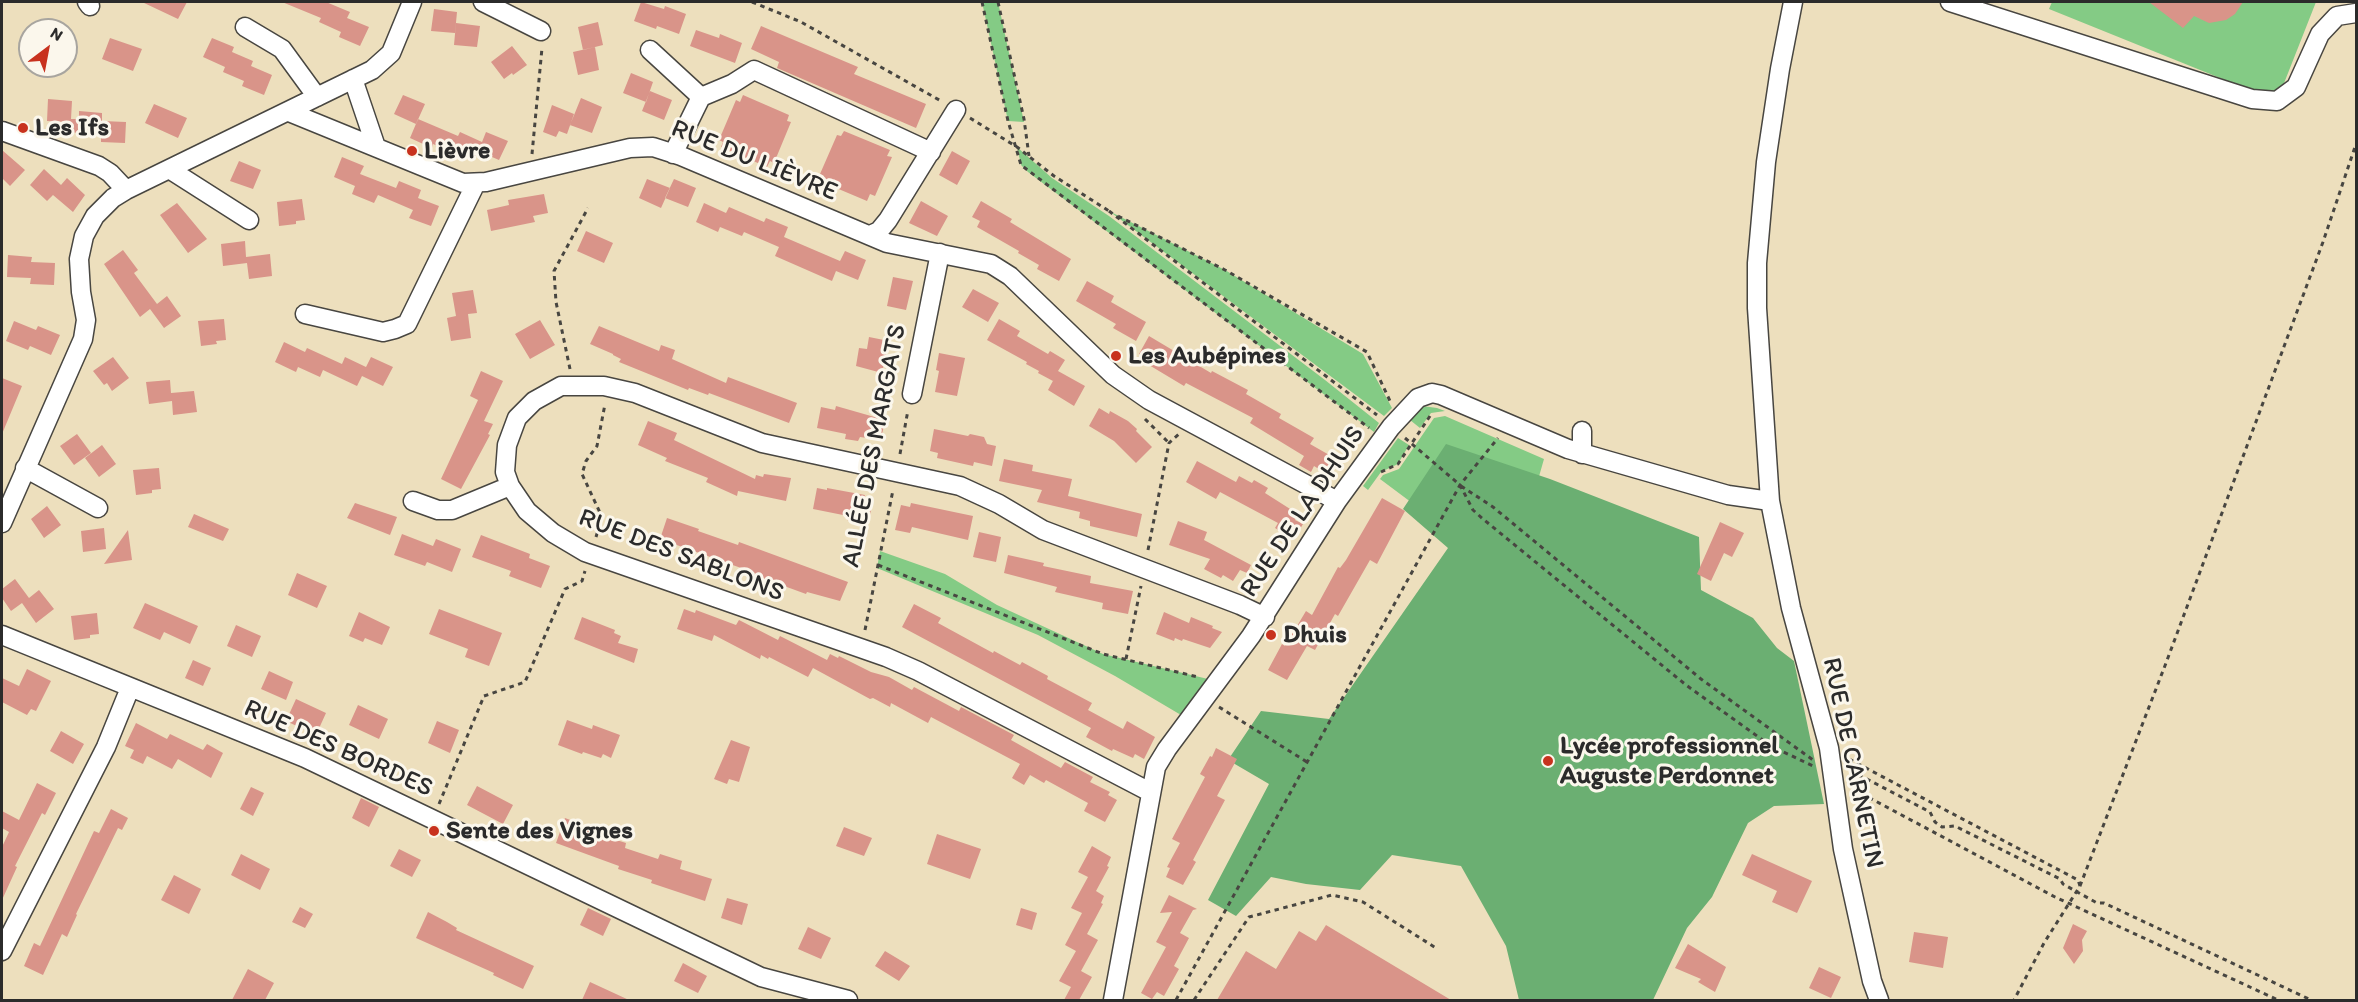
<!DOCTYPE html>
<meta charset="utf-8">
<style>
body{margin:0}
#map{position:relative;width:2358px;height:1002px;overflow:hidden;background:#eddfbd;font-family:Itim,sans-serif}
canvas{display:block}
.frame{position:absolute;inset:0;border:3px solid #2b2b2b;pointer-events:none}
.north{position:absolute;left:18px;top:18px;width:60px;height:60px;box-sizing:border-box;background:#fbf7ec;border:2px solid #a8a59f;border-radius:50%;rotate:32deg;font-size:16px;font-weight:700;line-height:24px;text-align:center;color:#2b2b2b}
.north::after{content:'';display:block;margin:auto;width:21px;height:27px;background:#c8321e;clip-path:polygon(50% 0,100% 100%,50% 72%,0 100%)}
</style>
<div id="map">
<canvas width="2358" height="1002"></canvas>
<div class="frame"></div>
<div class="north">N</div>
</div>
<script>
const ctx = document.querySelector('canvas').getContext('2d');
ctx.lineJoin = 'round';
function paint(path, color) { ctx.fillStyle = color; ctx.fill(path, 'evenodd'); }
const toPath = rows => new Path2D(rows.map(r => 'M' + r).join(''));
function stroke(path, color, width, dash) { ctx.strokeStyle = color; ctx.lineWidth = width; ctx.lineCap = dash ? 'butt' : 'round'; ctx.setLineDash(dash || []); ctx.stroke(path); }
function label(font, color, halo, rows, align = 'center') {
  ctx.font = font + ' Itim,sans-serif'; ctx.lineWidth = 6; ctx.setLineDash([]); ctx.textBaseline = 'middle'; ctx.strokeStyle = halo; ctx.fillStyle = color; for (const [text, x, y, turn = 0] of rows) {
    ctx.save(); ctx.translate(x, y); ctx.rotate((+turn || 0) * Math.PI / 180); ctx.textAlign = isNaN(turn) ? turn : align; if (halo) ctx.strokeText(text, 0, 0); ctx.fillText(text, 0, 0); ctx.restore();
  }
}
const green = toPath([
 [982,2,998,2,1024,122,1008,121],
 [2052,2,2316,2,2277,101,2049,9],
 [1017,147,1052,178,1109,216,1325,380,1379,423,1374,432,1028,172,1021,165],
 [1109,211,1225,270,1363,354,1392,408,1384,416],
 [1422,406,1437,408,1445,411,1431,413,1420,428,1410,420],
 [1445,416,1544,459,1532,501,1463,541,1380,479,1383,475,1399,469,1434,418],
 [1398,438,1409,445,1398,464,1381,472,1368,490,1363,486],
 [880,551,945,574,997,605,1103,654,1208,679,1181,715,1115,676,1038,635,877,568]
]);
const forest = toPath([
 [1446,444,1550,479,1699,537,1701,590,1753,618,1777,648,1794,661,1824,804,1774,806,1748,823,1712,897,1687,928,1653,1000,1519,1000,1506,946,1461,866,1392,855,1360,890,1306,884,1271,877,1236,916,1208,900,1269,784,1228,760,1261,711,1329,719,1448,548,1403,509]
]);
const building = toPath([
 [142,2,187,2,178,19],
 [282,2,326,2,350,12,347,18,369,27,360,46,339,37,341,32,319,22,321,18],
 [641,2,664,9,665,6,686,14,679,34,657,26,656,29,634,21],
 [2149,2,2243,2,2235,14,2226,20,2209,23,2194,16,2183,28],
 [434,9,457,12,455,33,431,31],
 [598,22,603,45,583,50,578,27],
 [456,23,480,26,477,47,454,45],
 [761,26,858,67,854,74,926,104,916,128,777,68,779,62,751,49],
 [696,30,719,38,720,34,742,43,735,63,690,46],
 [110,38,142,49,133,71,102,59],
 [212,38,234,47,232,52,253,61,251,66,272,75,264,95,242,86,244,81,223,72,225,67,203,57],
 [512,46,527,65,513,75,512,73,504,79,491,62],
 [595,47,599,70,578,75,573,52],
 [631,73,653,82,646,102,623,93],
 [650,91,672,100,664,120,642,111],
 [403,95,425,104,416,124,394,114],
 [743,95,789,115,787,121,791,122,774,163,770,161,767,167,721,147,723,142,719,140,736,100,740,102],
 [581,98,602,107,592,133,570,125],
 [48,99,72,101,71,119,79,119,79,111,102,113,102,121,126,122,125,143,101,142,101,134,66,132,67,122,47,121],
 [154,104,187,118,178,138,145,123],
 [552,105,574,114,567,134,559,131,556,137,543,132],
 [418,119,458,136,460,132,482,142,486,132,508,141,499,160,478,151,473,161,433,144,432,148,410,138],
 [844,131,890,150,887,156,892,157,875,196,870,194,867,201,822,182,824,176,820,174,837,135,841,136],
 [2,150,25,170,10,186,2,178],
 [952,151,970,161,957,185,939,175],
 [342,157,364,166,360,174,396,188,399,181,421,190,418,198,439,206,431,226,409,218,413,210,378,195,374,203,352,194,355,186,334,177],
 [239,161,261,170,253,189,230,181],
 [44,169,61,185,67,178,85,195,73,212,53,195,47,201,30,185],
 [647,179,670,188,661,208,639,198],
 [674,179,696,188,688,207,665,198],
 [544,194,548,213,533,216,535,222,491,231,487,210,509,205,508,200],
 [302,199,305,220,296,221,296,224,279,226,277,202],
 [921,201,948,216,937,236,909,223],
 [981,201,1012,219,1010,222,1071,259,1059,281,1037,269,1039,265,1018,253,1019,251,977,227,980,221,972,217],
 [177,203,207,239,188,253,160,215],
 [704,203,726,213,729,207,764,222,766,218,788,227,784,237,840,261,845,251,866,260,858,280,836,271,832,281,775,256,779,247,744,232,742,236,720,227,718,232,696,222],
 [586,231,613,243,604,263,577,251],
 [245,241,246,257,270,254,272,276,249,279,247,263,223,266,221,244],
 [123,250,138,270,134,273,157,304,167,296,181,316,164,328,150,309,140,317,104,264],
 [8,255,32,257,31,262,55,263,54,285,30,284,31,278,7,277],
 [893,277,913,281,906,310,887,306],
 [1087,281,1114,296,1111,302,1146,322,1136,341,1113,328,1116,324,1076,301],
 [973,289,999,303,988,322,962,307],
 [473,290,477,313,468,314,471,338,451,341,447,318,456,316,452,293],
 [224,319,226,340,216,341,217,344,201,346,198,321],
 [999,319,1020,331,1017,336,1048,354,1050,351,1065,360,1058,371,1085,386,1074,406,1048,390,1054,379,1053,381,1038,373,1039,371,1026,364,1027,362,987,340],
 [540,320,555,345,530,359,515,334],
 [14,321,36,330,38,326,60,335,51,355,30,346,28,350,6,341],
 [599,326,659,351,661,345,675,350,672,359,726,383,728,377,797,403,789,423,709,393,708,395,689,388,688,390,619,362,621,359,613,355,613,354,590,344],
 [1149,336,1211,373,1212,371,1248,390,1246,394,1281,414,1279,418,1314,438,1310,444,1338,460,1333,471,1324,467,1322,471,1314,466,1311,472,1299,465,1304,456,1250,423,1253,418,1186,383,1184,386,1149,365,1144,361,1146,358,1139,354],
 [869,337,889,341,882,373,856,366,859,348,867,349],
 [284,342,305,352,307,348,342,364,345,357,366,367,371,357,393,367,383,386,362,376,357,386,323,370,320,377,298,367,296,372,275,362],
 [939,353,965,358,957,396,935,392,939,371,936,370],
 [113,357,129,378,112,391,107,383,104,385,93,371],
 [481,371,503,381,484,421,493,424,488,434,490,435,461,489,441,479,478,400,470,396],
 [2,378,22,386,2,434],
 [170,380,171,393,194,391,197,412,173,415,172,401,149,404,146,382],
 [836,406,885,420,881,440,860,437,858,441,845,439,846,434,817,428,821,407,835,410],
 [1099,408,1109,414,1110,411,1128,421,1137,429,1136,431,1152,447,1136,463,1114,441,1089,426],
 [648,421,677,433,674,440,755,479,756,475,763,477,764,474,791,478,786,501,738,491,737,496,706,482,708,478,665,461,667,458,638,445],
 [934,429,968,436,970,434,984,437,987,444,996,446,992,466,974,462,973,466,937,458,938,453,930,451],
 [77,434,91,453,74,465,60,446],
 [102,445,116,464,99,477,85,458],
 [1004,459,1033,465,1032,471,1072,479,1068,496,1142,514,1137,537,1090,526,1090,521,1079,518,1080,512,1037,502,1042,490,999,481],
 [1197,461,1236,482,1239,476,1252,483,1254,480,1268,488,1265,493,1298,514,1295,520,1303,524,1294,539,1275,528,1278,523,1220,492,1216,499,1186,482],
 [159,468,161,489,152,490,152,493,136,495,133,470],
 [817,488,827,490,827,488,865,495,864,498,873,500,868,525,847,520,848,516,813,509],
 [1382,498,1405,511,1377,564,1370,560,1338,616,1335,614,1315,650,1307,646,1287,680,1268,670,1282,644,1285,646,1306,611,1312,615,1338,567,1340,568,1346,560],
 [355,503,397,517,390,535,347,518],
 [911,503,973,516,968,540,912,527,910,533,895,530,901,505,910,507],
 [47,506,61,525,44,538,31,519],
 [194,514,229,529,223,541,188,527],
 [667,518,699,529,698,531,738,545,739,542,848,582,840,601,807,592,806,594,754,575,755,573,660,539],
 [1178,521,1207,532,1204,540,1251,565,1247,573,1240,570,1233,581,1223,575,1221,578,1204,569,1210,559,1169,545],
 [1720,522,1744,533,1732,557,1724,553,1711,581,1697,574],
 [104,528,106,549,83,552,81,531],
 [128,530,132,560,104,564],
 [979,532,1001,537,996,562,973,557],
 [402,534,433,546,436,539,461,549,452,572,427,562,425,566,394,555],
 [481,535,530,554,529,558,550,566,541,588,509,576,511,571,472,557],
 [1008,555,1044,563,1043,566,1091,576,1090,583,1133,591,1128,614,1102,609,1103,603,1055,592,1057,587,1004,573],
 [297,573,327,586,317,608,288,595],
 [15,579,29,598,39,590,54,609,36,623,22,603,11,611,2,598,2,589],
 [145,603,198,626,190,644,164,632,160,640,133,628],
 [914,604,941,618,938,623,993,653,994,651,1020,665,1022,662,1048,676,1047,679,1092,703,1088,710,1123,729,1127,721,1155,737,1144,759,1135,754,1133,758,1113,749,1112,751,1086,737,1091,728,902,627],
 [439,609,502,633,489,666,465,657,468,649,429,634],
 [684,609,695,613,696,610,736,625,739,620,778,640,780,636,827,660,830,654,838,658,839,656,871,672,889,677,912,690,914,687,959,711,961,707,1014,735,1011,740,1061,768,1065,762,1093,777,1090,782,1110,792,1108,795,1117,800,1105,822,1084,811,1088,803,1046,780,1044,783,1030,775,1024,785,1012,778,1020,764,931,717,928,723,891,703,890,707,873,698,870,699,813,668,808,677,769,657,768,659,761,655,760,659,714,635,712,641,677,629],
 [359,612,390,627,382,645,365,638,363,642,349,636],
 [1164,612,1189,623,1191,617,1213,626,1212,628,1222,632,1210,648,1183,639,1182,641,1175,638,1174,641,1156,634],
 [97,613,99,634,90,635,90,638,74,640,71,616],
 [582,617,615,630,614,633,621,636,618,643,638,649,634,663,574,639],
 [236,625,261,636,252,657,227,646],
 [193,660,211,668,203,686,185,678],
 [27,669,51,681,36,711,31,709,27,715,2,702,2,678,19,686],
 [269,671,293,682,286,700,261,689],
 [296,699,326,713,316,735,286,721],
 [358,705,388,719,379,739,349,725],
 [567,720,592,729,593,725,620,735,611,758,603,754,601,758,583,752,582,754,558,745],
 [437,721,459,730,450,753,428,743],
 [136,723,167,739,170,734,203,750,207,744,223,753,211,778,178,759,172,769,147,756,143,764,130,758,134,750,125,746],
 [61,731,84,744,73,764,50,751],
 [731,740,750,747,739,782,729,779,727,784,714,779],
 [1216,748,1237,759,1217,796,1225,800,1193,860,1196,862,1183,885,1166,877,1170,868,1167,867,1180,843,1172,839,1205,777,1200,774,1210,756,1212,757],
 [37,783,56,793,45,815,42,813,15,866,17,867,2,900,2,847,9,832,2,828,2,811,19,820],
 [477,786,513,805,503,824,467,805],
 [251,787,264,793,253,816,240,809],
 [361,798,379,807,369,827,352,818],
 [111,809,128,818,122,830,118,828,76,914,77,915,67,937,62,934,43,975,24,966,34,943,40,946,94,831,99,833],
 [565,818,589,827,588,831,626,843,625,848,658,859,660,854,682,861,680,869,712,879,705,901,651,883,652,880,618,869,619,866,556,843],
 [844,827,872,838,864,856,836,846],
 [937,834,981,849,970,879,927,864],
 [1092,846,1111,857,1107,866,1109,867,1096,891,1104,896,1101,903,1103,904,1087,934,1098,940,1081,971,1092,977,1079,1000,1064,1000,1071,987,1059,981,1076,951,1065,945,1082,913,1071,908,1088,877,1078,872],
 [399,849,421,860,412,877,390,866],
 [241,854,270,869,260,890,231,875],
 [1752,854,1812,881,1797,913,1772,902,1777,891,1742,875],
 [174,875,201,889,189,914,161,900],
 [1169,895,1197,909,1193,910,1180,933,1189,938,1174,966,1179,969,1164,996,1157,992,1152,999,1141,993,1166,947,1156,942,1172,912,1160,913],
 [727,898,748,904,742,925,721,918],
 [300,907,313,914,305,928,292,922],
 [588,908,611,919,603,936,580,925],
 [1021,908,1037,913,1032,930,1016,925],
 [428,912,447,922,457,928,456,930,534,966,523,989,493,975,494,973,416,938],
 [2073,924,2087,931,2082,940,2083,951,2074,964,2063,948],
 [1326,925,1451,1000,1217,1000,1246,951,1276,969,1299,931,1316,941],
 [808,927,831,938,821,959,798,949],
 [1914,932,1948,937,1943,968,1909,962],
 [1688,944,1726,967,1715,992,1698,982,1701,979,1675,968],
 [885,951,910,966,899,981,875,966],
 [683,963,707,976,698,993,674,981],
 [1819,967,1841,977,1831,998,1809,988],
 [248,969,274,983,265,1000,232,1000],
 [590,982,629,1000,582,1000]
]);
const path = toPath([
 [752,2,801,22,941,101],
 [982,2,1008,121,1021,165,1369,428],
 [998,2,1024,119,1029,156],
 [970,118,1017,147,1054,176,1109,211],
 [532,154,542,48],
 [1109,211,1377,415],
 [1118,216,1225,270,1367,352,1390,401],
 [570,369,556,302,554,271,588,208],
 [1145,419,1169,443],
 [1405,438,1460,485,1473,510,1483,519,1686,685,1771,746,1813,766],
 [900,454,908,410],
 [1381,472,1398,464,1432,413],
 [1461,486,1493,507,1701,679,1813,760],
 [596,537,602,517,582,474,586,461,597,446,605,404],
 [1148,550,1169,443,1179,434],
 [878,565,1103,654,1198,677],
 [865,630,893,490],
 [1126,659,1141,586],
 [1219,707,1307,762],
 [1849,759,2078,880,2080,886,2044,943,2014,1000],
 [1849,776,1861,776,1930,812,1935,822,1942,827,1955,826,2060,879,2063,884,2097,903,2104,903,2311,1000],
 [1853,789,2055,897,2278,1000],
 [439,804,484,696,525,682,565,589,582,581,585,571],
 [2080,886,2166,663,2323,242,2356,144],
 [1176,1000,1460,485,1498,438],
 [1194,1000,1249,917,1332,895,1363,902,1436,948]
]);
const minor = toPath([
 [87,2,90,6],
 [483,2,541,31],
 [1793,2,1780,69,1766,162,1757,263,1757,308,1770,501,1791,608,1829,748,1843,849,1872,981,1879,1000],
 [1950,2,2252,99,2277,101,2296,87,2320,34,2337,16,2356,13],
 [245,27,282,49,317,97],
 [650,50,701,97,673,154],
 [353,79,376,147],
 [701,97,732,84,754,70,931,152],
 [289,112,463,183,486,182,630,148,653,147,681,156,887,243,991,264,1010,276,1113,375,1149,400,1337,501],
 [2,131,99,166,110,173,126,190],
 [169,169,249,220],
 [870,235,879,231,888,220,956,110],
 [305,314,383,332,395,329,407,324,476,183],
 [912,394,940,253],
 [1582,431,1582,454],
 [25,468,98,508],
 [413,501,438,510,452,510,510,486],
 [2,523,83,339,86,320,81,292,79,259,84,236,95,216,113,198,126,190,372,70,391,53,412,2],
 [2,635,305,758,761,977,848,1000],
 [1150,792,918,671,886,657,585,552,553,533,527,511,510,486,505,472,507,445,517,418,534,401,561,386,604,386,635,393,762,443,960,486,999,504,1043,530,1240,605,1265,617],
 [2,951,106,747,130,688],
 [1113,1000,1156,767,1167,749,1251,636,1337,501,1391,427,1418,398,1432,393,1441,395,1568,449,1728,495,1770,501]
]);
const markers = [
 [23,128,6,"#c8321e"],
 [412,151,6,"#c8321e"],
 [1116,356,6,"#c8321e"],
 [1271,635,6,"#c8321e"],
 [1548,761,6,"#c8321e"],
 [434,831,6,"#c8321e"]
];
const poiNames = [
 ["Les Ifs",35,128],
 ["Lièvre",424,151],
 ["Les Aubépines",1128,356],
 ["Dhuis",1283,635],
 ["Lycée professionnel",1560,746],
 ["Auguste Perdonnet",1560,776],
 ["Sente des Vignes",446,831]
];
const streetNames = [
 ["RUE DU LIÈVRE",754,161,22],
 ["ALLÉE DES MARGATS",875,446,-79],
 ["RUE DE LA DHUIS",1303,512,-56],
 ["RUE DES SABLONS",681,556,21],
 ["RUE DES BORDES",338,749,24],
 ["RUE DE CARNETIN",1852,763,78]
];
paint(green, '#84cb85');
paint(forest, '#6baf72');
paint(building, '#d99489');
stroke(minor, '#484641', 21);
stroke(path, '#484641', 3, [4.5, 4.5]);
stroke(minor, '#fff', 18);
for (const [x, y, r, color] of markers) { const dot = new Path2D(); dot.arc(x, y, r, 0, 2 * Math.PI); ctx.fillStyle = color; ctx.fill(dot); stroke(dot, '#fbf7ec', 2); }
label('bold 26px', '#2b2b2b', '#fbf7ec', poiNames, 'left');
label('26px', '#2b2b2b', '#fbf7ec', streetNames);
</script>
